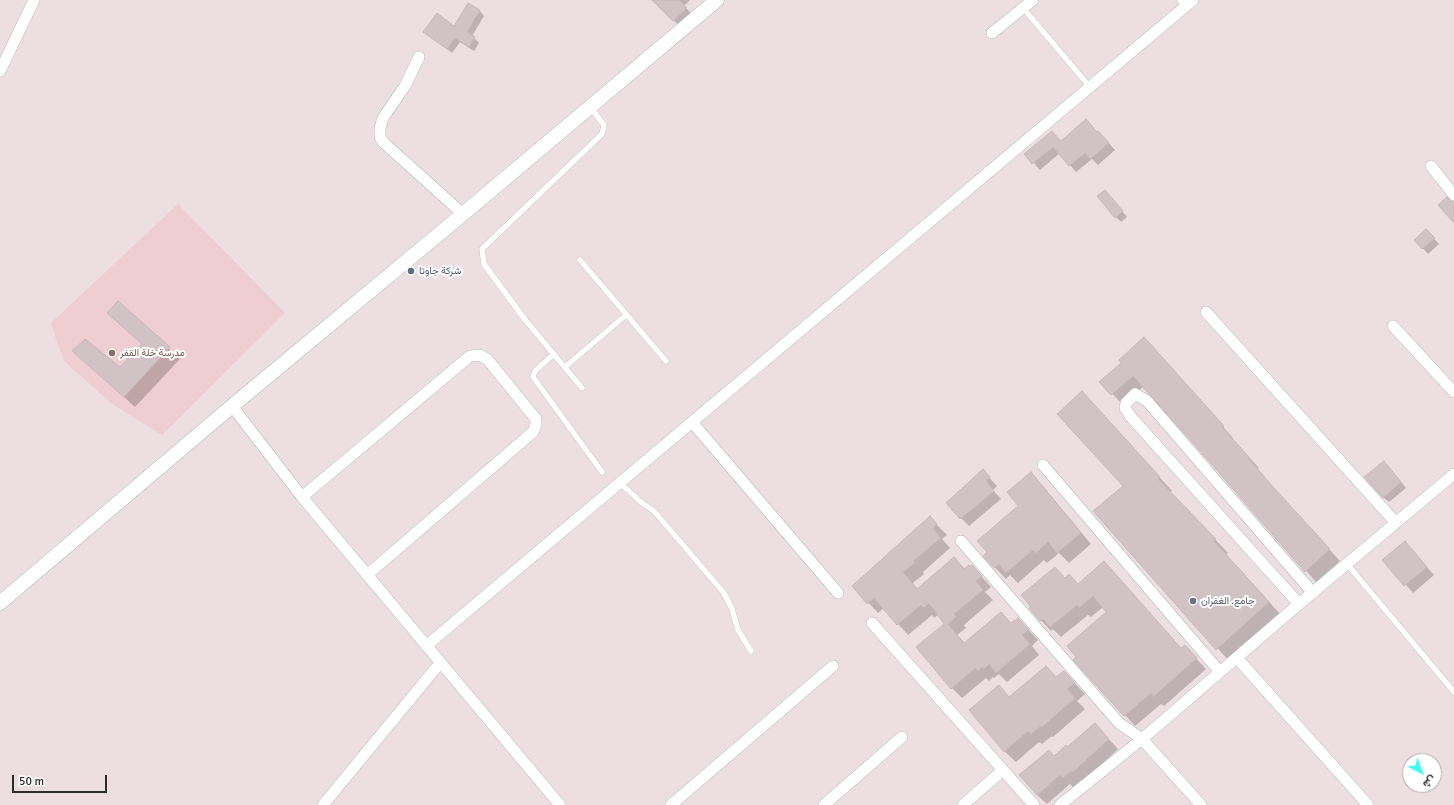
<!DOCTYPE html>
<meta charset="utf-8">
<style>
body{margin:0}
#map{position:relative;width:1454px;height:805px;overflow:hidden;background:#eddee2;font-family:Signika,Vazirmatn,sans-serif}
canvas{display:block}
.north{position:absolute;left:1402px;top:753px;width:40px;height:40px;box-sizing:border-box;background:#fff;border:1px solid #ababab;border-radius:50%;rotate:139deg;font-size:11px;font-weight:700;line-height:16px;text-align:center;color:#2c2c2c}
.north::after{content:'';display:block;margin:auto;width:14px;height:18px;background:#3ff9f7;clip-path:polygon(50% 0,100% 100%,50% 72%,0 100%)}
.scale{position:absolute;left:12px;top:775px;width:95px;height:18px;box-sizing:border-box;border:2px solid #2c2c2c;border-top:0;padding-left:5px;font-size:12px;line-height:14px;white-space:nowrap;color:#2c2c2c;-webkit-text-stroke:3px #fff;paint-order:stroke}
</style>
<div id="map">
<canvas width="1454" height="805"></canvas>
<div class="north">ش</div>
<div class="scale">50 m</div>
</div>
<script>
const ctx = document.querySelector('canvas').getContext('2d');
ctx.lineJoin = 'round';
function paint(path, color) { ctx.fillStyle = color; ctx.fill(path, 'evenodd'); }
const toPath = rows => new Path2D(rows.map(r => 'M' + r).join(''));
function stroke(path, color, width, dash) { ctx.strokeStyle = color; ctx.lineWidth = width; ctx.lineCap = dash ? 'butt' : 'round'; ctx.setLineDash(dash || []); ctx.stroke(path); }
function label(font, color, halo, rows, align = 'center') {
  ctx.font = font + ' Signika,Vazirmatn,sans-serif'; ctx.lineWidth = 4; ctx.setLineDash([]); ctx.textBaseline = 'middle'; ctx.strokeStyle = halo; ctx.fillStyle = color; for (const [text, x, y, turn = 0] of rows) {
    ctx.save(); ctx.translate(x, y); ctx.rotate((+turn || 0) * Math.PI / 180); ctx.textAlign = isNaN(turn) ? turn : align; if (halo) ctx.strokeText(text, 0, 0); ctx.fillText(text, 0, 0); ctx.restore();
  }
}
const education = toPath([
 [178,204,285,313,162,435,112,404,65,362,57,342,51,323]
]);
const shadow = toPath([
 [654,0,690,0,684,6,694,16,682,29],
 [469,4,480,11,484,16,472,36,479,43,474,51,460,42,452,53,425,32,455,27],
 [1097,133,1105,139,1115,150,1098,165,1092,159,1076,172,1060,153,1040,170,1026,154,1061,142],
 [1110,196,1127,217,1121,222,1116,217],
 [1426,230,1439,244,1428,254,1415,240],
 [118,302,180,359,135,407,73,351,120,368,143,344],
 [1154,349,1233,438,1232,439,1259,468,1257,469,1285,501,1340,561,1316,582,1144,386,1123,405,1101,382],
 [1095,406,1172,491,1170,492,1228,553,1226,555,1282,616,1230,662,1095,511,1124,486],
 [1389,467,1406,488,1389,502,1383,497],
 [983,471,997,486,993,490,1001,499,969,526,961,518],
 [1030,473,1041,484,1091,544,1069,563,1059,553,1047,563,1044,560,1018,583,1010,575,1006,579,984,556,988,552,1020,506],
 [930,518,947,535,942,539,950,548,923,572,924,574,913,583,918,590,954,559,965,569,972,566,991,587,985,592,993,600,964,625,966,628,957,635,965,644,1011,624,1018,619,1038,640,1032,646,1039,655,1007,682,999,674,994,678,993,677,989,681,986,678,962,698,952,688,945,624,938,614,935,618,932,615,908,635,884,608,878,613,853,586],
 [1405,542,1434,575,1413,593,1384,560],
 [1065,579,1078,585,1195,657,1206,669,1164,706,1161,704,1135,726,1075,660,1108,612,1103,607,1091,617,1088,615,1061,637,1053,629,1051,631,1030,608],
 [1064,672,1085,694,1077,701,1085,709,1053,737,1052,736,1042,744,1039,742,1016,762,1005,752,971,710,999,687,1010,698,1057,678],
 [1095,724,1118,749,1083,781,1081,780,1073,787,1070,784,1047,804,1037,795,1054,757,1067,748]
]);
const building = toPath([
 [652,0,679,0,687,8,673,21,652,0],
 [468,3,480,10,467,32,475,37,469,47,455,38,447,49,423,32,437,13,454,26,468,3],
 [1086,119,1097,132,1098,131,1109,143,1090,159,1085,153,1069,166,1053,147,1032,164,1024,154,1052,131,1061,141,1086,119],
 [1105,190,1123,211,1115,218,1097,196,1105,190],
 [1447,197,1451,201,1454,202,1454,223,1438,205,1447,197],
 [1426,229,1435,238,1422,249,1414,240,1426,229],
 [118,301,170,347,124,397,72,351,85,339,120,367,142,344,107,313,118,301],
 [1144,337,1224,426,1222,427,1249,457,1248,458,1275,489,1330,549,1305,572,1201,452,1133,376,1111,395,1099,382,1121,363,1119,360,1144,337],
 [1082,391,1160,477,1158,479,1216,539,1214,541,1269,602,1216,650,1093,511,1123,486,1057,414,1082,391],
 [1384,461,1401,482,1383,498,1364,477,1384,461],
 [983,469,990,477,986,481,994,491,960,519,946,503,983,469],
 [1031,472,1081,533,1057,553,1048,542,1036,553,1033,550,1006,573,999,564,994,568,983,556,987,552,977,541,1018,506,1007,492,1031,472],
 [930,516,937,524,933,528,941,538,913,561,915,563,903,572,917,589,954,557,964,569,969,565,971,566,972,565,982,576,976,581,983,590,954,614,956,617,948,624,964,643,1001,612,1011,623,1018,618,1029,630,1022,635,1030,644,996,673,989,664,984,669,982,667,978,671,975,668,951,689,916,647,944,624,929,603,924,608,921,605,897,625,874,598,867,604,852,586,930,516],
 [1405,541,1427,567,1404,586,1382,560,1405,541],
 [1104,561,1181,648,1185,645,1197,658,1153,697,1151,693,1124,716,1073,660,1076,657,1067,646,1106,612,1093,596,1079,608,1077,605,1050,627,1043,619,1040,621,1029,608,1031,607,1021,595,1055,567,1065,578,1069,574,1078,584,1104,561],
 [1046,666,1056,677,1064,671,1075,683,1067,689,1075,698,1042,727,1041,726,1031,734,1028,731,1004,752,969,710,999,685,1009,697,1046,666],
 [1095,723,1109,739,1073,772,1071,771,1063,778,1060,775,1037,795,1019,775,1049,750,1054,756,1066,745,1067,747,1095,723]
]);
const service = toPath([
 [1180,0,1185,7],
 [1023,8,1090,87],
 [580,260,666,361],
 [554,354,535,371,533,377,602,472],
 [565,367,626,315],
 [582,388,526,321,484,264,482,249,602,134,604,125,590,107],
 [620,483,642,503,654,511,724,593,732,609,738,630,751,651],
 [1347,564,1454,692]
]);
const minor = toPath([
 [992,33,1033,0],
 [419,57,405,86,383,118,380,128,380,137,383,142,463,214],
 [0,71,34,0],
 [1431,166,1454,195],
 [1206,312,1396,523],
 [1393,326,1454,392],
 [232,406,302,497,560,805],
 [692,422,838,593],
 [1043,465,1220,672],
 [302,497,470,356,480,355,488,360,536,419,536,425,533,432,367,575],
 [961,541,1119,723,1142,739,1201,805],
 [1299,604,1131,417,1125,408,1126,403,1135,394,1147,401,1313,593],
 [872,623,1034,805],
 [426,646,1193,0],
 [1237,658,1368,805],
 [323,805,440,663],
 [671,805,833,666],
 [824,805,902,737],
 [963,805,1003,770],
 [1060,805,1142,739,1299,604,1454,474]
]);
const tertiary = toPath([
 [0,603,232,406,463,214,717,0]
]);
const markers = [
 [411,271,4,"#5c6f8a"],
 [112,353,4,"#8d6e63"],
 [1193,601,4,"#6b7280"]
];
const serviceNames = [
 ["شركة جاوتا",419,271]
];
const educationNames = [
 ["مدرسة خلة القفر",120,353]
];
const worshipNames = [
 ["جامع. الغفران",1201,601]
];
paint(education, '#efced3');
paint(shadow, '#0003');
paint(building, '#d0c2c5');
stroke(building, '#c9b7bb', 1);
stroke(service, '#aebcbc', 6);
stroke(minor, '#aebcbc', 12);
stroke(tertiary, '#aebcbc', 15);
stroke(service, '#fff', 5.5);
stroke(minor, '#fff', 11);
stroke(tertiary, '#fff', 14);
for (const [x, y, r, color] of markers) { const dot = new Path2D(); dot.arc(x, y, r, 0, 2 * Math.PI); ctx.fillStyle = color; ctx.fill(dot); stroke(dot, '#fff', 1.5); }
label('10px', '#4e5e75', '#fff', serviceNames, 'left');
label('10px', '#785e54', '#fff', educationNames, 'left');
label('10px', '#5b616d', '#fff', worshipNames, 'left');
</script>
